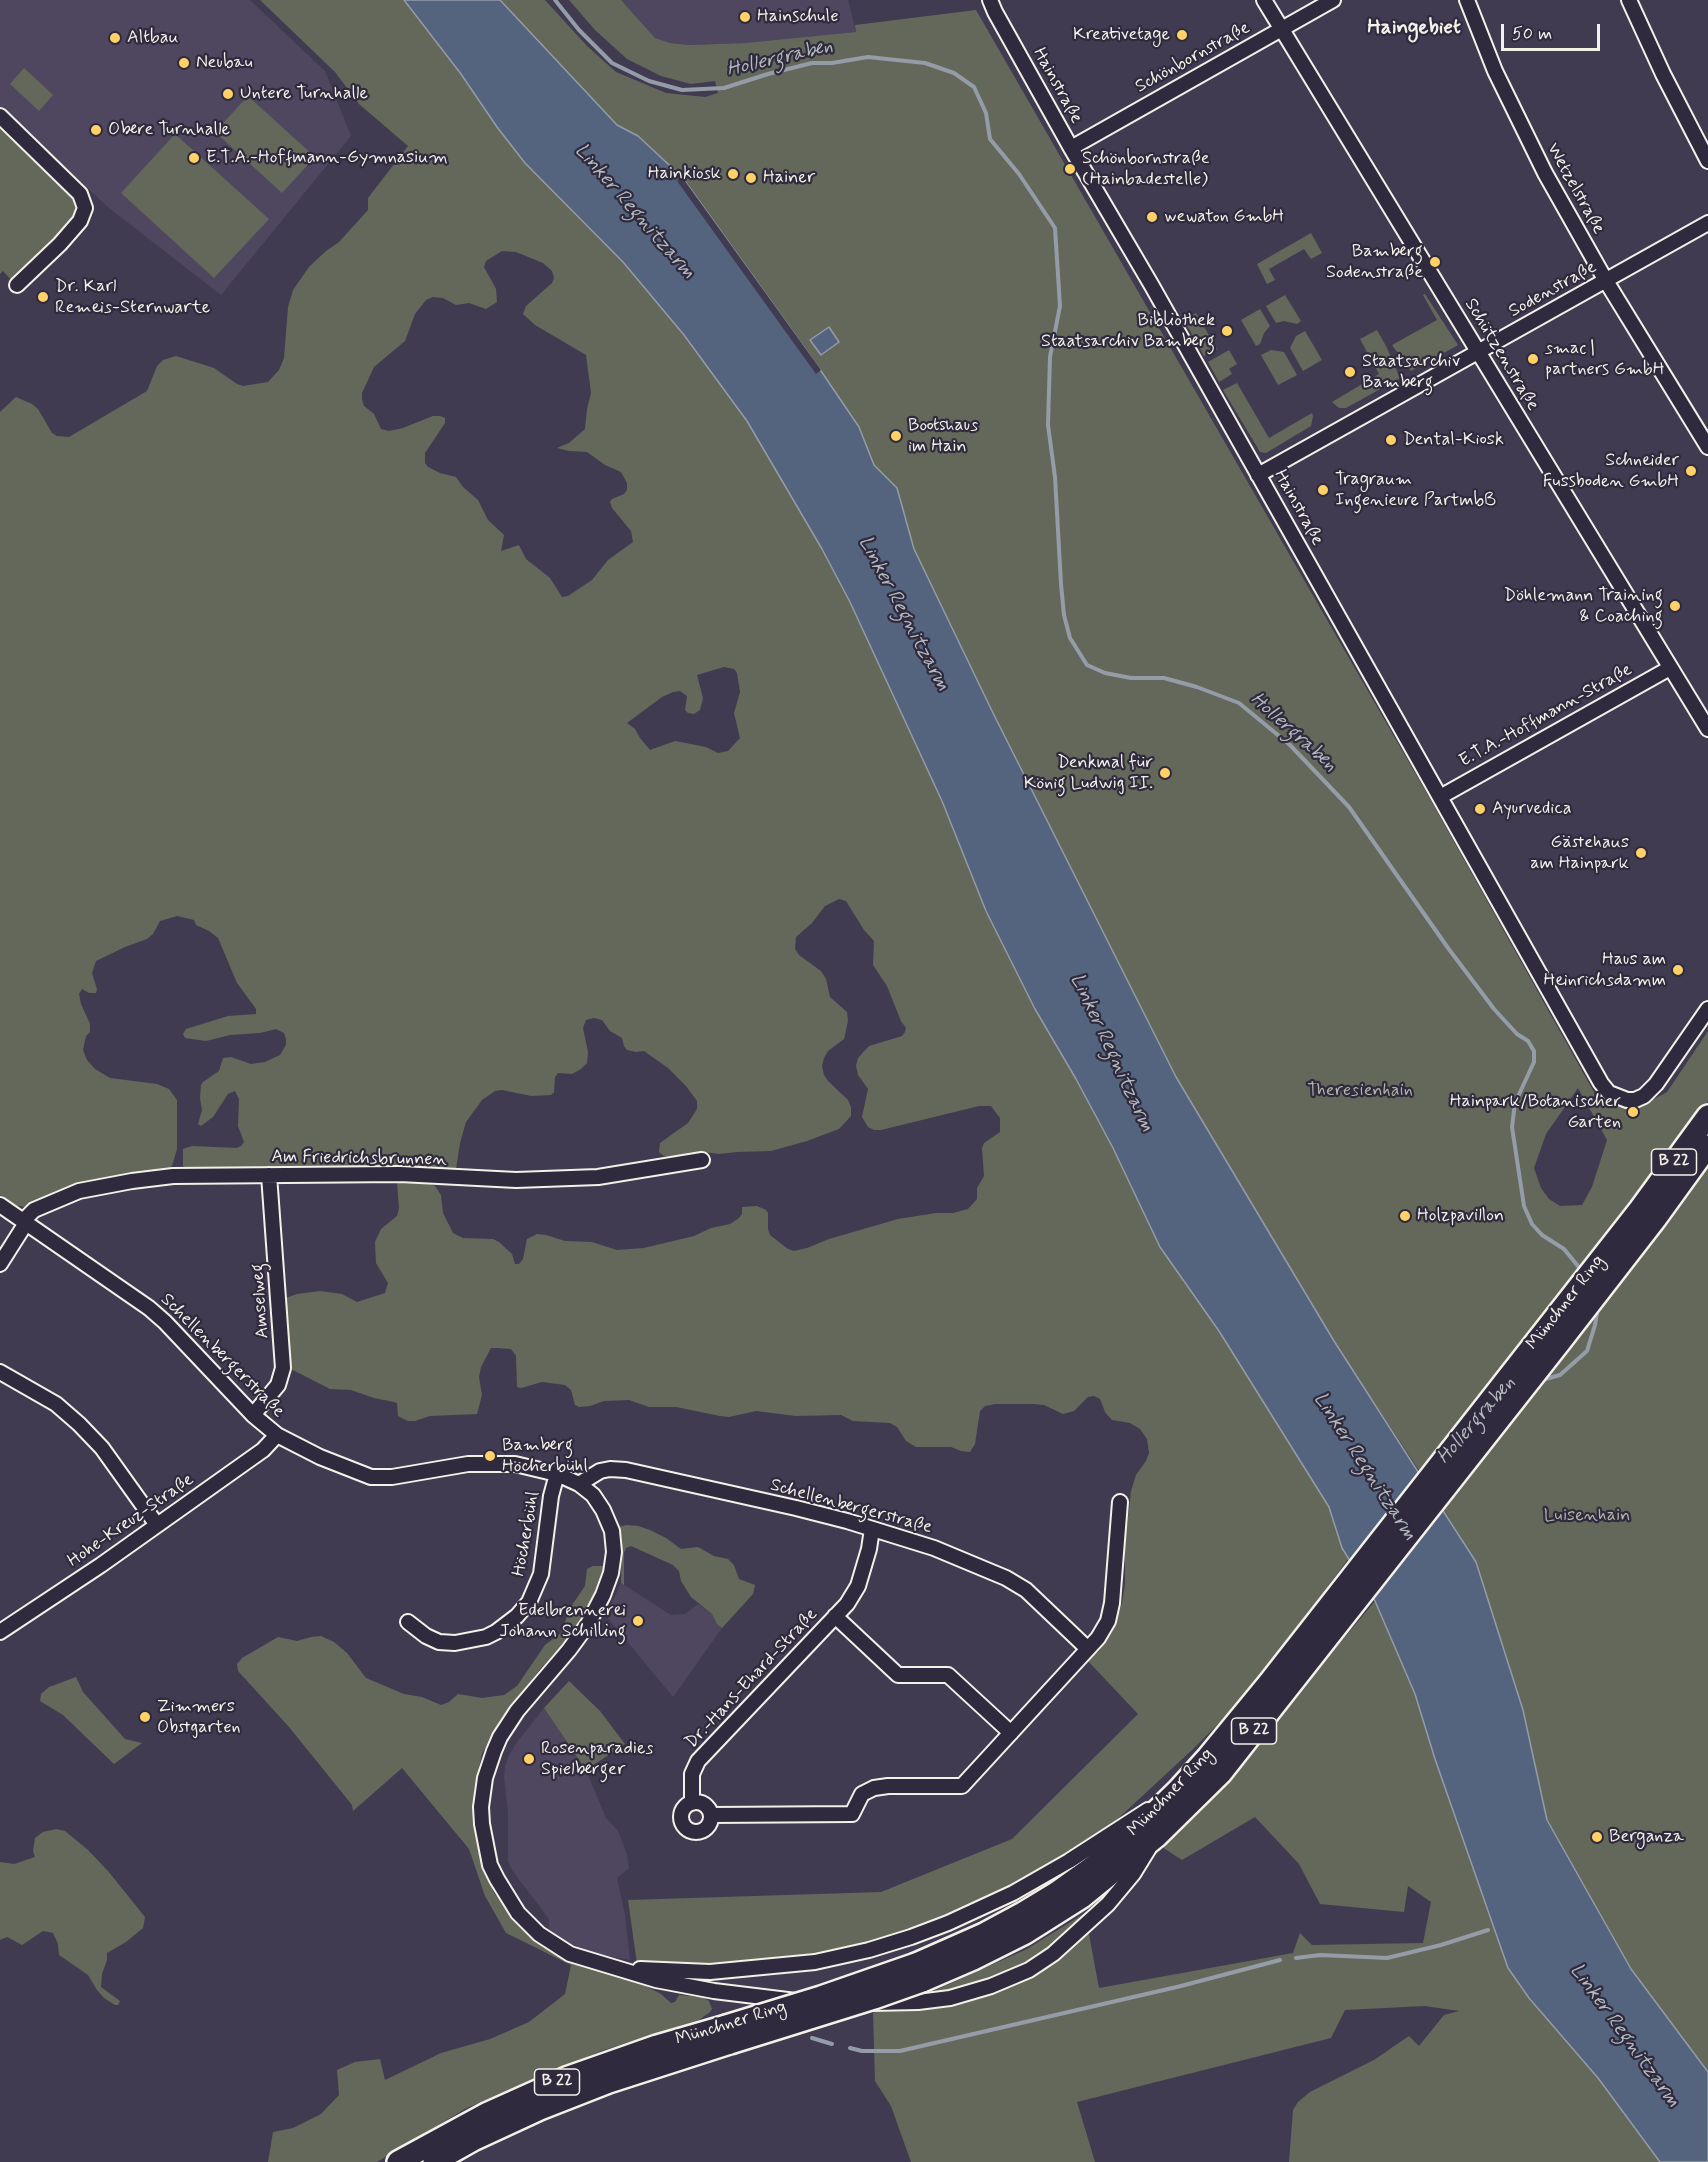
<!DOCTYPE html>
<meta charset="utf-8">
<style>
body{margin:0}
#map{position:relative;width:1708px;height:2162px;overflow:hidden;background:#413b51;font-family:Mynerve,sans-serif}
canvas{display:block}
.scale{position:absolute;left:1501px;top:24px;width:99px;height:27px;box-sizing:border-box;border:3px solid #f4f1e8;border-top:0;padding-left:8px;font-size:18px;line-height:21px;white-space:nowrap;color:#f4f1e8;-webkit-text-stroke:4px #2f2a3d;paint-order:stroke}
</style>
<div id="map">
<canvas width="1708" height="2162"></canvas>
<div class="scale">50 m</div>
</div>
<script>
const ctx = document.querySelector('canvas').getContext('2d');
ctx.lineJoin = 'round';
function paint(path, color) { ctx.fillStyle = color; ctx.fill(path, 'evenodd'); }
const toPath = rows => new Path2D(rows.map(r => 'M' + r).join(''));
function stroke(path, color, width, dash) { ctx.strokeStyle = color; ctx.lineWidth = width; ctx.lineCap = dash ? 'butt' : 'round'; ctx.setLineDash(dash || []); ctx.stroke(path); }
function label(font, color, halo, rows, align = 'center') {
  ctx.font = font + ' Mynerve,sans-serif'; ctx.lineWidth = 4.5; ctx.setLineDash([]); ctx.textBaseline = 'middle'; ctx.strokeStyle = halo; ctx.fillStyle = color; for (const [text, x, y, turn = 0] of rows) {
    ctx.save(); ctx.translate(x, y); ctx.rotate((+turn || 0) * Math.PI / 180); ctx.textAlign = isNaN(turn) ? turn : align; if (halo) ctx.strokeText(text, 0, 0); ctx.fillText(text, 0, 0); ctx.restore();
  }
}
const built = toPath([
 [0,0,250,0,325,71,351,136,221,295,109,208,0,107],
 [621,0,848,0,856,32,745,43,689,45,670,43,655,38],
 [621,1583,671,1615,685,1614,698,1604,712,1614,718,1624,722,1628,673,1697,606,1616],
 [544,1708,586,1770,606,1818,618,1831,627,1854,629,1868,617,1878,625,1915,630,1960,592,1953,568,1943,549,1929,549,1919,512,1870,508,1861,508,1813,504,1777,505,1767,508,1757,517,1742]
]);
const green = toPath([
 [260,0,404,0,461,74,497,127,525,163,623,262,684,335,747,421,822,549,850,602,942,801,986,911,1035,1009,1076,1079,1113,1148,1160,1247,1219,1331,1329,1507,1342,1548,1349,1558,1257,1680,1223,1719,1192,1750,1111,1825,1036,1876,957,1914,855,1949,803,1958,739,1966,637,1964,628,1900,881,1892,1012,1839,1138,1714,1087,1660,1099,1651,1116,1621,1122,1603,1125,1584,1125,1544,1131,1491,1136,1475,1146,1461,1149,1453,1147,1439,1140,1429,1130,1423,1112,1420,1105,1412,1100,1399,1094,1396,1088,1397,1074,1411,1063,1414,1044,1405,1034,1404,995,1404,985,1406,980,1411,975,1444,970,1452,961,1451,951,1447,916,1447,906,1441,897,1427,890,1423,853,1421,841,1415,796,1416,756,1411,729,1417,720,1416,676,1407,649,1407,629,1400,604,1401,590,1406,579,1407,575,1405,571,1390,565,1385,542,1382,521,1388,517,1387,516,1356,511,1349,497,1348,491,1348,481,1367,479,1377,482,1395,477,1414,430,1416,415,1421,408,1421,398,1416,397,1403,394,1402,374,1398,351,1390,330,1389,287,1367,283,1299,297,1294,320,1291,342,1294,357,1302,385,1293,388,1283,376,1263,375,1242,381,1229,397,1216,399,1208,397,1183,404,1181,429,1183,435,1186,441,1195,443,1213,453,1233,463,1238,493,1239,499,1242,512,1254,515,1264,519,1264,523,1259,527,1239,537,1234,546,1235,565,1241,592,1242,617,1250,644,1248,694,1236,711,1228,730,1224,739,1218,742,1214,742,1207,757,1206,766,1210,768,1213,768,1229,770,1235,788,1249,794,1251,807,1248,829,1239,898,1219,936,1213,953,1213,968,1209,977,1199,977,1188,984,1176,982,1148,984,1143,1000,1132,1000,1118,991,1106,979,1106,881,1130,874,1130,868,1127,862,1117,868,1089,858,1075,856,1066,858,1058,869,1046,902,1036,905,1032,906,1028,901,1021,887,986,873,965,874,941,864,930,846,901,839,899,825,906,812,923,796,937,795,949,799,955,821,971,826,979,830,997,847,1012,848,1021,844,1039,828,1051,824,1058,822,1066,824,1075,828,1081,848,1100,851,1107,851,1116,839,1129,807,1141,771,1151,737,1152,719,1154,703,1152,681,1157,664,1156,659,1152,660,1143,688,1123,697,1109,697,1101,686,1086,668,1068,644,1051,636,1052,627,1050,624,1046,622,1038,610,1031,602,1020,594,1018,586,1020,583,1028,588,1052,587,1063,581,1069,572,1074,558,1073,555,1077,554,1092,551,1095,531,1096,502,1090,495,1091,482,1100,466,1122,460,1143,456,1169,452,1173,189,1169,183,1166,183,1149,192,1146,237,1148,241,1146,244,1142,238,1126,239,1099,235,1091,228,1094,213,1117,201,1126,198,1124,202,1110,200,1098,201,1085,203,1082,219,1071,223,1058,231,1057,251,1064,265,1062,280,1055,286,1045,286,1039,284,1033,276,1029,260,1033,230,1035,206,1041,185,1038,183,1034,186,1029,228,1016,256,1014,256,1009,237,983,218,938,209,931,196,925,194,920,177,916,160,921,153,934,147,939,125,947,96,961,92,973,97,989,96,993,89,993,82,989,79,994,81,1004,90,1024,90,1032,86,1036,83,1050,87,1060,95,1069,110,1078,157,1084,169,1089,177,1100,177,1149,172,1166,166,1171,127,1176,67,1187,56,1191,25,1207,13,1205,0,1195,0,412,16,397,32,404,38,409,52,433,57,436,69,437,147,391,157,366,163,360,176,356,214,368,237,384,243,386,268,382,279,370,284,358,288,307,293,290,309,267,326,251,339,242,368,210,368,198,408,146,359,104,335,72],
 [502,251,516,252,543,263,552,271,554,278,552,283,526,306,523,314,535,325,586,355,591,393,587,409,585,429,569,443,557,448,569,451,587,452,605,465,621,472,627,483,627,490,624,494,612,499,610,502,612,508,631,531,633,542,608,560,592,580,568,596,562,597,550,578,526,559,519,545,501,551,504,535,488,520,478,500,463,487,456,477,440,473,428,467,425,463,425,453,445,423,445,418,440,416,433,416,403,428,389,431,381,429,374,414,364,406,362,399,362,393,374,367,405,341,415,314,426,300,433,297,443,298,456,305,469,303,486,309,497,302,496,289,484,267,486,261],
 [724,667,734,669,737,673,740,692,734,713,740,738,728,751,718,753,706,747,675,741,650,750,640,738,635,729,627,723,662,697,673,692,680,691,687,696,685,710,688,713,694,714,700,710,703,698,697,675],
 [500,0,545,0,587,46,616,72,666,93,705,97,718,93,715,81,691,84,661,76,627,59,595,30,569,0,621,0,655,38,670,43,689,45,745,43,856,32,855,25,976,10,1433,804,1595,1094,1619,1107,1643,1105,1667,1092,1708,1031,1708,1101,1636,1202,1422,1475,1334,1341,1176,1077,993,713,914,549,897,488,874,465,859,427,821,371,682,177,638,136,617,125],
 [1578,1088,1607,1140,1592,1187,1582,1205,1560,1206,1549,1199,1541,1188,1534,1168,1546,1134],
 [24,68,53,95,39,111,10,84],
 [248,96,315,157,282,193,215,132],
 [0,125,70,192,76,205,75,215,71,225,13,282,3,271,0,274],
 [175,134,269,219,214,278,121,193],
 [1311,233,1322,253,1311,259,1304,249,1269,269,1275,280,1267,284,1257,264],
 [1425,294,1458,345,1411,371,1392,345,1437,320,1423,295],
 [1285,295,1301,321,1297,324,1284,321,1276,323,1266,306],
 [1260,309,1270,326,1264,333,1260,344,1256,346,1241,320],
 [1196,313,1217,349,1204,356,1184,320],
 [1377,330,1387,348,1400,378,1346,408,1339,408,1332,402,1379,374,1360,339],
 [1305,331,1322,360,1303,371,1290,348,1296,336],
 [1229,350,1237,364,1229,369,1232,374,1219,382,1208,362],
 [1271,350,1284,352,1297,375,1278,385,1261,355],
 [1237,383,1269,438,1312,413,1313,416,1311,426,1266,453,1260,452,1223,390],
 [1708,1163,1708,2072,1631,1969,1547,1820,1523,1710,1476,1562,1442,1507],
 [626,1525,638,1526,650,1530,666,1538,681,1549,698,1547,714,1556,728,1559,734,1565,739,1579,755,1585,753,1594,722,1628,717,1624,712,1614,691,1597,681,1581,679,1571,673,1565,631,1546,626,1548,624,1553,624,1585,621,1583,622,1541,619,1527],
 [593,1566,606,1566,603,1580,575,1631,540,1669,516,1700,494,1731,482,1754,477,1777,473,1820,480,1857,494,1893,522,1928,539,1942,555,1952,629,1977,661,1994,671,2003,675,2002,679,1995,702,1997,709,2001,712,2009,710,2012,699,2020,604,2050,542,2075,465,2109,377,2162,268,2162,273,2132,293,2128,321,2114,339,2095,337,2070,355,2062,380,2059,385,2080,441,2053,490,2039,529,2022,565,1994,571,1965,506,1933,485,1896,469,1849,402,1768,353,1811,352,1805,289,1727,238,1671,237,1664,242,1658,278,1637,297,1641,311,1637,321,1636,334,1642,347,1653,366,1678,404,1694,422,1697,441,1705,449,1702,458,1694,482,1698,504,1695,517,1686,545,1645,561,1633,570,1608,585,1586,587,1569],
 [1375,1601,1415,1694,1435,1759,1508,1968,1529,1998,1598,2078,1660,2162,1289,2162,1293,2110,1298,2102,1310,2092,1374,2060,1409,2036,1419,2046,1444,2015,1459,2011,1425,2006,1345,2010,1331,2038,1077,2102,1095,2162,911,2162,891,2106,875,2081,873,2013,918,1998,1027,1949,1085,1913,1099,1988,1293,1953,1300,1933,1312,1945,1423,1943,1431,1902,1408,1886,1404,1912,1320,1904,1299,1864,1255,1817,1182,1860,1162,1847,1217,1790],
 [76,1677,83,1692,125,1739,142,1743,114,1764,63,1715,40,1701,41,1694,49,1687],
 [569,1681,600,1711,625,1744,586,1770,544,1708],
 [56,1829,65,1831,88,1850,108,1871,145,1917,143,1928,126,1942,107,1953,107,1960,102,1974,101,1987,120,2001,118,2005,115,2005,104,1998,97,1990,88,1975,59,1955,58,1944,53,1933,43,1931,22,1945,7,1937,0,1940,0,1862,14,1864,35,1857,33,1851,35,1838,43,1832]
]);
const water = toPath([
 [404,0,500,0,617,125,638,136,682,177,821,371,859,427,874,465,897,488,914,549,993,713,1176,1077,1334,1341,1476,1562,1523,1710,1547,1820,1631,1969,1708,2072,1708,2162,1660,2162,1598,2078,1529,1998,1508,1968,1435,1759,1415,1694,1375,1601,1342,1548,1329,1507,1219,1331,1160,1247,1113,1148,1076,1079,1035,1009,986,911,942,801,850,602,822,549,747,421,684,335,623,262,525,163,497,127,461,74,404,0],
 [829,327,839,342,821,355,810,340,829,327]
]);
const pier = toPath([
 [682,177,821,370,816,374,677,181]
]);
const stream = toPath([
 [555,0,579,30,612,63,649,81,682,90,724,88,768,74,812,63,832,63,868,57,925,63,954,73,974,87,986,113,990,139,1019,174,1055,228,1060,306,1050,357,1048,425,1055,477,1061,584,1064,615,1070,638,1087,665,1105,673,1131,678,1164,678,1197,687,1239,703,1290,745,1349,807,1448,948,1494,1009,1517,1034,1528,1041,1534,1051,1534,1062,1515,1103,1512,1127,1524,1206,1532,1224,1542,1235,1564,1249,1582,1271],
 [1542,1380,1560,1375,1587,1351,1595,1325,1598,1307],
 [1296,1958,1320,1955,1387,1958,1441,1945,1488,1930],
 [812,2038,832,2044],
 [850,2048,862,2051,900,2051,1181,1986,1280,1960]
]);
const street = toPath([
 [990,0,995,12,1071,148,1152,286,1601,1083,1609,1093,1627,1100,1635,1100,1644,1096,1656,1084,1708,1009],
 [1264,0,1708,729],
 [1467,0,1495,71,1545,173,1606,281,1708,447],
 [1629,0,1663,74,1708,161],
 [0,116,80,194,85,208,80,221,60,244,17,285],
 [1071,148,1333,0],
 [1258,475,1708,223],
 [1440,797,1670,668],
 [0,1205,149,1308,165,1322,253,1415,277,1435,320,1457,371,1477,392,1477,468,1464,515,1464,557,1474,579,1484,593,1495,603,1510,612,1531,614,1552,611,1573,603,1595,588,1624,569,1650,517,1711,500,1737,494,1751,485,1778,481,1807,482,1824,490,1865,497,1879,518,1913,539,1934,570,1954,656,1980,714,1991,796,2001],
 [23,1221,34,1210,79,1191,132,1181,173,1176,400,1174,516,1180,598,1177,702,1160],
 [0,1264,26,1223],
 [0,1372,56,1404,79,1424,102,1448,157,1525],
 [253,1415,278,1385,283,1368,269,1175],
 [579,1484,600,1471,610,1469,626,1470,796,1508,847,1521,934,1548,1006,1578,1026,1590,1088,1649],
 [835,1616,898,1675,948,1675,1011,1733],
 [408,1622,426,1636,439,1642,455,1643,486,1637,496,1632,517,1616,529,1602,541,1574,551,1496,557,1474],
 [0,1632,101,1565,263,1450,277,1435],
 '681 1817a15 15 0 1 1 30 0a15 15 0 1 1-30 0Z',
 [692,1803,692,1774,698,1761,847,1604,858,1586,869,1549,872,1529],
 [711,1815,852,1814,862,1794,874,1788,888,1786,962,1786,1098,1638,1108,1621,1112,1603,1120,1502],
 [640,1969,710,1972,815,1962,869,1950,911,1937,948,1923,1013,1893,1069,1861,1148,1810],
 [872,2003,918,2002,950,1998,991,1986,1029,1970,1053,1954,1108,1904,1133,1874,1149,1848]
]);
const primary = toPath([
 [916,1964,984,1934,1023,1913,1056,1893,1091,1868,1137,1830,1178,1790,1208,1757,1268,1684,1640,1209,1708,1116],
 [922,1981,973,1959,1025,1933,1082,1897,1157,1836,1221,1773,1560,1342,1656,1218,1708,1146],
 [398,2162,488,2113,566,2078,657,2046,726,2026],
 [434,2162,473,2140,540,2109,609,2082,730,2043]
]);
const primaryBridge = toPath([
 [726,2026,821,1997,916,1964],
 [730,2043,874,1998,922,1981]
]);
const markers = [
 [745,17,6,"#ffd166"],
 [1182,35,6,"#ffd166"],
 [115,38,6,"#ffd166"],
 [184,63,6,"#ffd166"],
 [228,94,6,"#ffd166"],
 [96,130,6,"#ffd166"],
 [194,158,6,"#ffd166"],
 [1070,169,6,"#ffd166"],
 [733,174,6,"#ffd166"],
 [751,178,6,"#ffd166"],
 [1152,217,6,"#ffd166"],
 [1435,262,6,"#ffd166"],
 [43,297,6,"#ffd166"],
 [1227,331,6,"#ffd166"],
 [1533,359,6,"#ffd166"],
 [1350,372,6,"#ffd166"],
 [896,436,6,"#ffd166"],
 [1391,440,6,"#ffd166"],
 [1691,471,6,"#ffd166"],
 [1323,490,6,"#ffd166"],
 [1675,606,6,"#ffd166"],
 [1165,773,6,"#ffd166"],
 [1480,809,6,"#ffd166"],
 [1641,853,6,"#ffd166"],
 [1678,970,6,"#ffd166"],
 [1633,1112,6,"#ffd166"],
 [1405,1216,6,"#ffd166"],
 [490,1456,6,"#ffd166"],
 [638,1621,6,"#ffd166"],
 [145,1717,6,"#ffd166"],
 [529,1759,6,"#ffd166"],
 [1597,1837,6,"#ffd166"]
];
const shields = [
 [1674,1162,45],
 [1254,1731,45],
 [557,2082,45]
];
const shieldNames = [
 ["B 22",1674,1162],
 ["B 22",1254,1731],
 ["B 22",557,2082]
];
const poiNames = [
 ["Hainschule",757,17],
 ["Kreativetage",1170,35,"right"],
 ["Altbau",127,38],
 ["Neubau",196,63],
 ["Untere Turnhalle",240,94],
 ["Obere Turnhalle",108,130],
 ["E.T.A.-Hoffmann-Gymnasium",206,158],
 ["Schönbornstraße",1082,159],
 ["(Hainbadestelle)",1082,180],
 ["Hainkiosk",721,174,"right"],
 ["Hainer",763,178],
 ["wewaton GmbH",1164,217],
 ["Bamberg",1423,252,"right"],
 ["Sodenstraße",1423,273,"right"],
 ["Dr. Karl",55,287],
 ["Remeis-Sternwarte",55,308],
 ["Bibliothek",1215,321,"right"],
 ["Staatsarchiv Bamberg",1215,342,"right"],
 ["smac |",1545,349],
 ["partners GmbH",1545,370],
 ["Staatsarchiv",1362,362],
 ["Bamberg",1362,383],
 ["Bootshaus",908,426],
 ["im Hain",908,447],
 ["Dental-Kiosk",1403,440],
 ["Schneider",1679,461,"right"],
 ["Fussboden GmbH",1679,482,"right"],
 ["Tragraum",1335,480],
 ["Ingenieure PartmbB",1335,501],
 ["Döhlemann Training",1663,596,"right"],
 ["& Coaching",1663,617,"right"],
 ["Denkmal für",1153,763,"right"],
 ["König Ludwig II.",1153,784,"right"],
 ["Ayurvedica",1492,809],
 ["Gästehaus",1629,843,"right"],
 ["am Hainpark",1629,864,"right"],
 ["Haus am",1666,960,"right"],
 ["Heinrichsdamm",1666,981,"right"],
 ["Hainpark/Botanischer",1621,1102,"right"],
 ["Garten",1621,1123,"right"],
 ["Holzpavillon",1417,1216],
 ["Bamberg",502,1446],
 ["Höcherbühl",502,1467],
 ["Edelbrennerei",626,1611,"right"],
 ["Johann Schilling",626,1632,"right"],
 ["Zimmers",157,1707],
 ["Obstgarten",157,1728],
 ["Rosenparadies",541,1749],
 ["Spielberger",541,1770],
 ["Berganza",1609,1837]
];
const streetNames = [
 ["Schönbornstraße",1193,58,-29],
 ["Hainstraße",1057,86,61],
 ["Wetzelstraße",1575,189,61],
 ["Sodenstraße",1553,290,-29],
 ["Schützenstraße",1501,355,59],
 ["Hainstraße",1298,508,61],
 ["E.T.A.-Hoffmann-Straße",1546,716,-29],
 ["Am Friedrichsbrunnen",359,1159,1],
 ["Amselweg",261,1301,-94],
 ["Münchner Ring",1566,1303,-52],
 ["Schellenbergerstraße",222,1356,45],
 ["Schellenbergerstraße",851,1507,15],
 ["Hohe-Kreuz-Straße",131,1521,-35],
 ["Höcherbühl",527,1534,-80],
 ["Dr.-Hans-Ehard-Straße",752,1679,-47],
 ["Münchner Ring",1171,1793,-46],
 ["Münchner Ring",731,2024,-17]
];
const parkNames = [
 ["Theresienhain",1360,1091],
 ["Luisenhain",1587,1516]
];
const waterNames = [
 ["Hollergraben",780,59,-13],
 ["Linker Regnitzarm",634,212,49],
 ["Linker Regnitzarm",903,614,62],
 ["Hollergraben",1293,733,42],
 ["Linker Regnitzarm",1111,1053,65],
 ["Hollergraben",1477,1421,-49],
 ["Linker Regnitzarm",1364,1467,57],
 ["Linker Regnitzarm",1624,2036,54]
];
const quarterNames = [
 ["Haingebiet",1414,29]
];
paint(built, '#4e475f');
paint(green, '#64685a');
paint(water, '#54647e');
stroke(water, '#949ca8', 1.5);
paint(pier, '#413b51');
stroke(stream, '#949ca8', 4);
stroke(street, '#f4f1e8', 18);
stroke(primary, '#f4f1e8', 26);
stroke(street, '#2f2a3d', 14);
stroke(primary, '#2f2a3d', 21);
stroke(primaryBridge, '#f4f1e8', 26, []);
stroke(primaryBridge, '#2f2a3d', 21);
for (const [x, y, r, color] of markers) { const dot = new Path2D(); dot.arc(x, y, r, 0, 2 * Math.PI); ctx.fillStyle = color; ctx.fill(dot); stroke(dot, '#2f2a3d', 2); }
for (const [x, y, w] of shields) { const box = new Path2D(); box.roundRect(x - w / 2, y - 13, w, 26, 4.5); ctx.fillStyle = '#2f2a3d'; ctx.fill(box); stroke(box, '#f4f1e8', 1.5); }
label('bold 16px', '#f4f1e8', null, shieldNames);
label('18px', '#f4f1e8', '#2f2a3d', poiNames, 'left');
label('18px', '#f4f1e8', '#2f2a3d', streetNames);
label('18px', '#b3b3a8', '#2f2a3d', parkNames);
label('italic 20px', '#b4b9be', '#2f2a3d', waterNames);
label('bold 21px', '#f4f1e8', '#2f2a3d', quarterNames);
</script>
